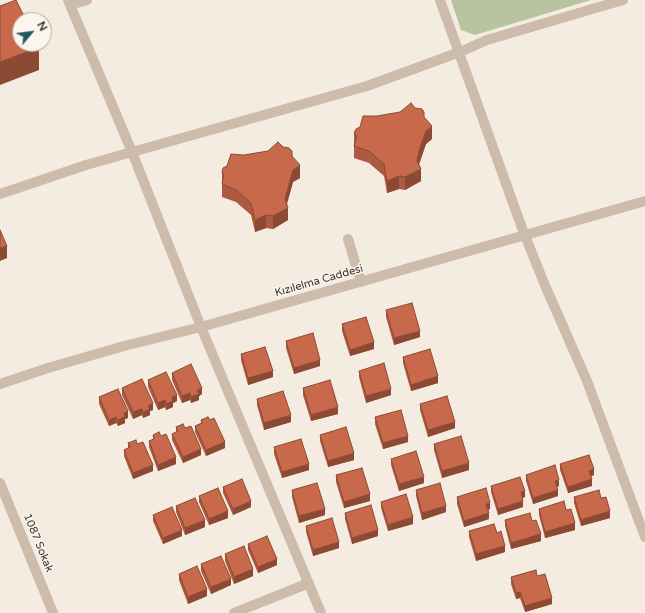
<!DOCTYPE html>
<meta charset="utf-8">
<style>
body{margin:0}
#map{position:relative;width:645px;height:613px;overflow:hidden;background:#f4ebe1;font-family:"Varela Round",sans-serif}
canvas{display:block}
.north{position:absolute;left:12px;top:12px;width:40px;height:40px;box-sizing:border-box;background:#fbf5ee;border:1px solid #aea6a0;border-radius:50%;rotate:61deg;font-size:11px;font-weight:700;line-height:16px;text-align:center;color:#3b302b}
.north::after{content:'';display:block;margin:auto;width:14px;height:18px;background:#1f5a5e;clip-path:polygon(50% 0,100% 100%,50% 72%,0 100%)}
</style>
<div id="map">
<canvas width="645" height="613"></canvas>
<div class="north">N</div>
</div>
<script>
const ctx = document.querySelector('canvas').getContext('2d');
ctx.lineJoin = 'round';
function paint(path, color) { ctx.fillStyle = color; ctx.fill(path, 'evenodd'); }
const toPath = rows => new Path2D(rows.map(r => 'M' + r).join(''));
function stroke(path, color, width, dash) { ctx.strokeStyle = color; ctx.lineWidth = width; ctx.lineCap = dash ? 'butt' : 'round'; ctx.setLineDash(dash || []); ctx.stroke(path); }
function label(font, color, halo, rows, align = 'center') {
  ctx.font = font + ' "Varela Round",sans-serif'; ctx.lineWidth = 3; ctx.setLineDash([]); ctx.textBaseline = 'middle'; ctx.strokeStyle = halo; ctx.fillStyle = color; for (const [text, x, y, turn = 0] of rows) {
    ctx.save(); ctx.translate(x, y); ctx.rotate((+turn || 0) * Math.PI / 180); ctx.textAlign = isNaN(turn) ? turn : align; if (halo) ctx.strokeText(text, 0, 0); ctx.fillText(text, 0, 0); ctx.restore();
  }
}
const green = toPath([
 [451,0,591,0,475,35,461,30]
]);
const minor = toPath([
 [68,0,132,152,201,327,321,613],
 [440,0,522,228,544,283,587,381,645,537],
 [70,5,87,0],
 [0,194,86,165,367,86,460,52,487,40,623,0],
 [348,239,361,282],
 [0,384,48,368,124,346,201,327,645,201],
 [0,483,53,613],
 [234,613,309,583]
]);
const wall = toPath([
 [424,117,432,139,426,144,419,165,421,181,405,190,399,189,387,193,384,176,369,163,354,158,354,133],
 [244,155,292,156,300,178,293,182,287,204,288,220,273,229,266,228,255,232,251,215,236,202,222,197,222,172,227,166],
 [386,310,420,337,394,345,386,317],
 [342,324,374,349,350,356,342,331],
 [286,341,320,366,294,374,286,348],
 [241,354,273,377,248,385,241,360],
 [403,357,438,383,411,391,403,363],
 [359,371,391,395,366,403,359,377],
 [172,373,202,394,199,396,199,400,191,403,190,400,182,403,172,380],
 [148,380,177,401,173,403,173,407,166,410,165,407,158,410,148,387],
 [122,388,153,410,150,411,150,415,143,418,142,415,133,419,122,395],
 [303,388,338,414,311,421,303,395],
 [99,397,128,418,125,419,125,423,118,426,116,423,109,426,99,404],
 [257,399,291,422,264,430,257,405],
 [420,404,455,428,428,437,420,410],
 [375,417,408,442,383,449,375,424],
 [201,420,225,448,206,456,195,432,195,426,201,423],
 [176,427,185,428,201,455,183,463,172,440,172,434,176,432],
 [153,435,161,436,176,464,158,471,149,447,149,441,153,439],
 [320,435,354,460,328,467,320,441],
 [128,443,137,444,153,471,133,479,124,456,124,450,128,448],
 [434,444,469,470,442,478,434,450],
 [274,447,309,470,282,478,274,454],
 [391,459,424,483,399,491,391,465],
 [560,464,594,475,591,476,592,486,568,493,560,470],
 [336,475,370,501,344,508,336,482],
 [526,475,559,486,557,487,558,496,533,504,526,481],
 [491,486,525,497,522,498,523,507,498,515,491,492],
 [223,487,251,507,233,515,223,493],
 [292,490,325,515,299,523,292,497],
 [416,490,446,512,422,520,416,496],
 [199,496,228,518,209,525,199,502],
 [457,497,490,509,488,510,489,519,464,527,457,504],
 [574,497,601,498,610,518,581,526,574,503],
 [381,502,413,524,388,531,381,508],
 [176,506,205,527,185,535,176,512],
 [539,509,566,510,575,530,545,538,539,515],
 [345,513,378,536,352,544,345,519],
 [153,515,182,536,163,544,153,521],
 [505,520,532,521,541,541,511,549,505,526],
 [306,526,339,548,313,556,306,532],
 [469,531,497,533,505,552,476,561,469,537],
 [248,544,277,565,258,573,248,550],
 [225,554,253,576,234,584,225,561],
 [201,564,231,585,211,594,201,571],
 [179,574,207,596,188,604,179,580],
 [537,576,552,604,525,612,520,598,516,599,511,584,511,577]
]);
const shadedWall = toPath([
 [39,47,39,70,0,85,0,62],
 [432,126,432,139,426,144,419,163,418,171,421,169,421,181,405,190,405,177,419,151,426,131],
 [300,165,300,178,293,182,285,210,288,208,288,220,273,229,273,216,285,199,293,170],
 [399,176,399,189,387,193,387,181],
 [266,215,266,228,255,232,255,220],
 [7,246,7,258,0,261,0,248],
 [420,331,420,337,394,345,394,338],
 [374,342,374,349,350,356,350,350],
 [320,360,320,366,294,374,294,368],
 [273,371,273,377,248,385,248,378],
 [438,376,438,383,411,391,411,385],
 [202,388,202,394,199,396,199,400,191,403,191,397,197,390],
 [391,389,391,395,366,403,366,396],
 [190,393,190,400,182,403,182,396],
 [177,395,177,401,173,403,173,407,166,410,166,404,172,397],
 [165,400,165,407,158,410,158,403],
 [153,403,153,410,150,411,150,415,143,418,143,412,148,406],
 [338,407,338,414,311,421,311,415],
 [142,409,142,415,133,419,133,412],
 [128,411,128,418,125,419,125,423,118,426,118,420,124,413],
 [291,415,291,422,264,430,264,423],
 [116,417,116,423,109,426,109,420],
 [455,422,455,428,428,437,428,430],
 [408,436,408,442,383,449,383,443],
 [225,442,225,448,206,456,206,450],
 [201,449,201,455,183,463,183,457],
 [354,453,354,460,328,467,328,461],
 [176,457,176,464,158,471,158,465],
 [469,463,469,470,442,478,442,471],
 [309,464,309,470,282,478,282,472],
 [153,465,153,471,133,479,133,473],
 [594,469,594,475,589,477,589,471],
 [424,477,424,483,399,491,399,484],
 [592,479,592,486,568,493,568,487],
 [559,480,559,486,555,487,555,481],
 [558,490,558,496,533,504,533,498],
 [525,491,525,497,521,499,521,492],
 [370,494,370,501,344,508,344,502],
 [251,501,251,507,233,515,233,509],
 [523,501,523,507,498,515,498,509],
 [490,503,490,509,486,510,486,504],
 [446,506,446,512,422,520,422,513],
 [325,509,325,515,299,523,299,516],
 [228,511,228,518,209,525,209,519],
 [610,511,610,518,581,526,581,520],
 [489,513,489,519,464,527,464,521],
 [413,517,413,524,388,531,388,525],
 [205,520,205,527,185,535,185,528],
 [575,523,575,530,545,538,545,532],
 [182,530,182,536,163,544,163,538],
 [378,530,378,536,352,544,352,538],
 [541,534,541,541,511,549,511,543],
 [339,542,339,548,313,556,313,550],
 [505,546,505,552,476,561,476,554],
 [277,559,277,565,258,573,258,567],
 [253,569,253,576,234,584,234,577],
 [231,579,231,585,211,594,211,587],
 [207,589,207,596,188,604,188,597],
 [520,592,520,598,516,599,516,593],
 [552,598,552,604,525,612,525,606]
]);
const building = toPath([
 [16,0,26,20,20,20,20,44,37,44,39,47,0,62,0,6,16,0],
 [411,103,415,108,422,109,424,112,424,117,432,126,426,131,419,151,417,161,421,169,405,177,399,176,387,181,384,164,369,151,354,146,357,136,354,133,356,129,360,127,363,116,377,116,400,112,411,103],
 [278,142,283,147,289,148,292,151,292,156,300,165,293,170,285,199,288,208,273,216,266,215,255,220,251,203,236,190,222,184,224,175,222,172,223,168,227,166,231,154,244,155,268,151,278,142],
 [0,230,7,246,0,248,0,230],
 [412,303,420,331,394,338,386,310,412,303],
 [366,317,374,342,350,350,342,324,366,317],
 [313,333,320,360,294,368,286,341,313,333],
 [265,347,273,371,248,378,241,354,265,347],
 [430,349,438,376,411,385,403,357,430,349],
 [384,363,391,389,366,396,359,371,384,363],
 [191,364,202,388,197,390,199,394,191,397,190,393,182,396,172,373,191,364],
 [166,372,177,395,172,397,173,401,166,404,165,400,158,403,148,380,166,372],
 [142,379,153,403,148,406,150,409,143,412,142,409,133,412,122,388,142,379],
 [330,380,338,407,311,415,303,388,330,380],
 [118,389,128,411,124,413,125,417,118,420,116,417,109,420,99,397,118,389],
 [283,391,291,415,264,423,257,399,283,391],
 [447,396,455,422,428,430,420,404,447,396],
 [401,410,408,436,383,443,375,417,401,410],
 [208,417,210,420,214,418,225,442,206,450,195,426,202,423,201,420,208,417],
 [183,424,185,428,191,426,201,449,183,457,172,434,178,431,176,427,183,424],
 [346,427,354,453,328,461,320,435,346,427],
 [159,432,161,436,166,434,176,457,158,465,149,441,154,439,153,435,159,432],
 [461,436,469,463,442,471,434,444,461,436],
 [301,439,309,464,282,472,274,447,301,439],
 [136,440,137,444,143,442,153,465,133,473,124,450,130,447,128,443,136,440],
 [416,451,424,477,399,484,391,459,416,451],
 [589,455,594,469,589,471,592,479,568,487,560,464,589,455],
 [555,465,559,480,555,481,558,490,533,498,526,475,555,465],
 [362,468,370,494,344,502,336,475,362,468],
 [520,477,525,491,521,492,523,501,498,509,491,486,520,477],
 [242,479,251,501,233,509,223,487,242,479],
 [317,483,325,509,299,516,292,490,317,483],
 [440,483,446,506,422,513,416,490,440,483],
 [218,488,228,511,209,519,199,496,218,488],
 [486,488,490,503,486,504,489,513,464,521,457,497,486,488],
 [599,490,601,498,606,497,610,511,581,520,574,497,599,490],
 [406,494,413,517,388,525,381,502,406,494],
 [195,498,205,520,185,528,176,506,195,498],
 [564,501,566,510,571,509,575,523,545,532,539,509,564,501],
 [371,505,378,530,352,538,345,513,371,505],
 [172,507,182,530,163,538,153,515,172,507],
 [530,513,532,521,536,520,541,534,511,543,505,520,530,513],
 [332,518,339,542,313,550,306,526,332,518],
 [494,524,497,533,501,531,505,546,476,554,469,531,494,524],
 [267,536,277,559,258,567,248,544,267,536],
 [244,546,253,569,234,577,225,554,244,546],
 [221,556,231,579,211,587,201,564,221,556],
 [197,566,207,589,188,597,179,574,197,566],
 [536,570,537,576,545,574,552,598,525,606,520,592,516,593,511,577,536,570]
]);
const streetNames = [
 ["Kızılelma Caddesi",319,281,-16],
 ["1087 Sokak",38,543,68]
];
paint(green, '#b8c4a0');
stroke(minor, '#cdbbac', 10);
paint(wall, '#ac5a40');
paint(shadedWall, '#8c4a34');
paint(building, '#c8694b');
stroke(building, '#8c4a34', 1);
label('11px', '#3b302b', '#fbf5ee', streetNames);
</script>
